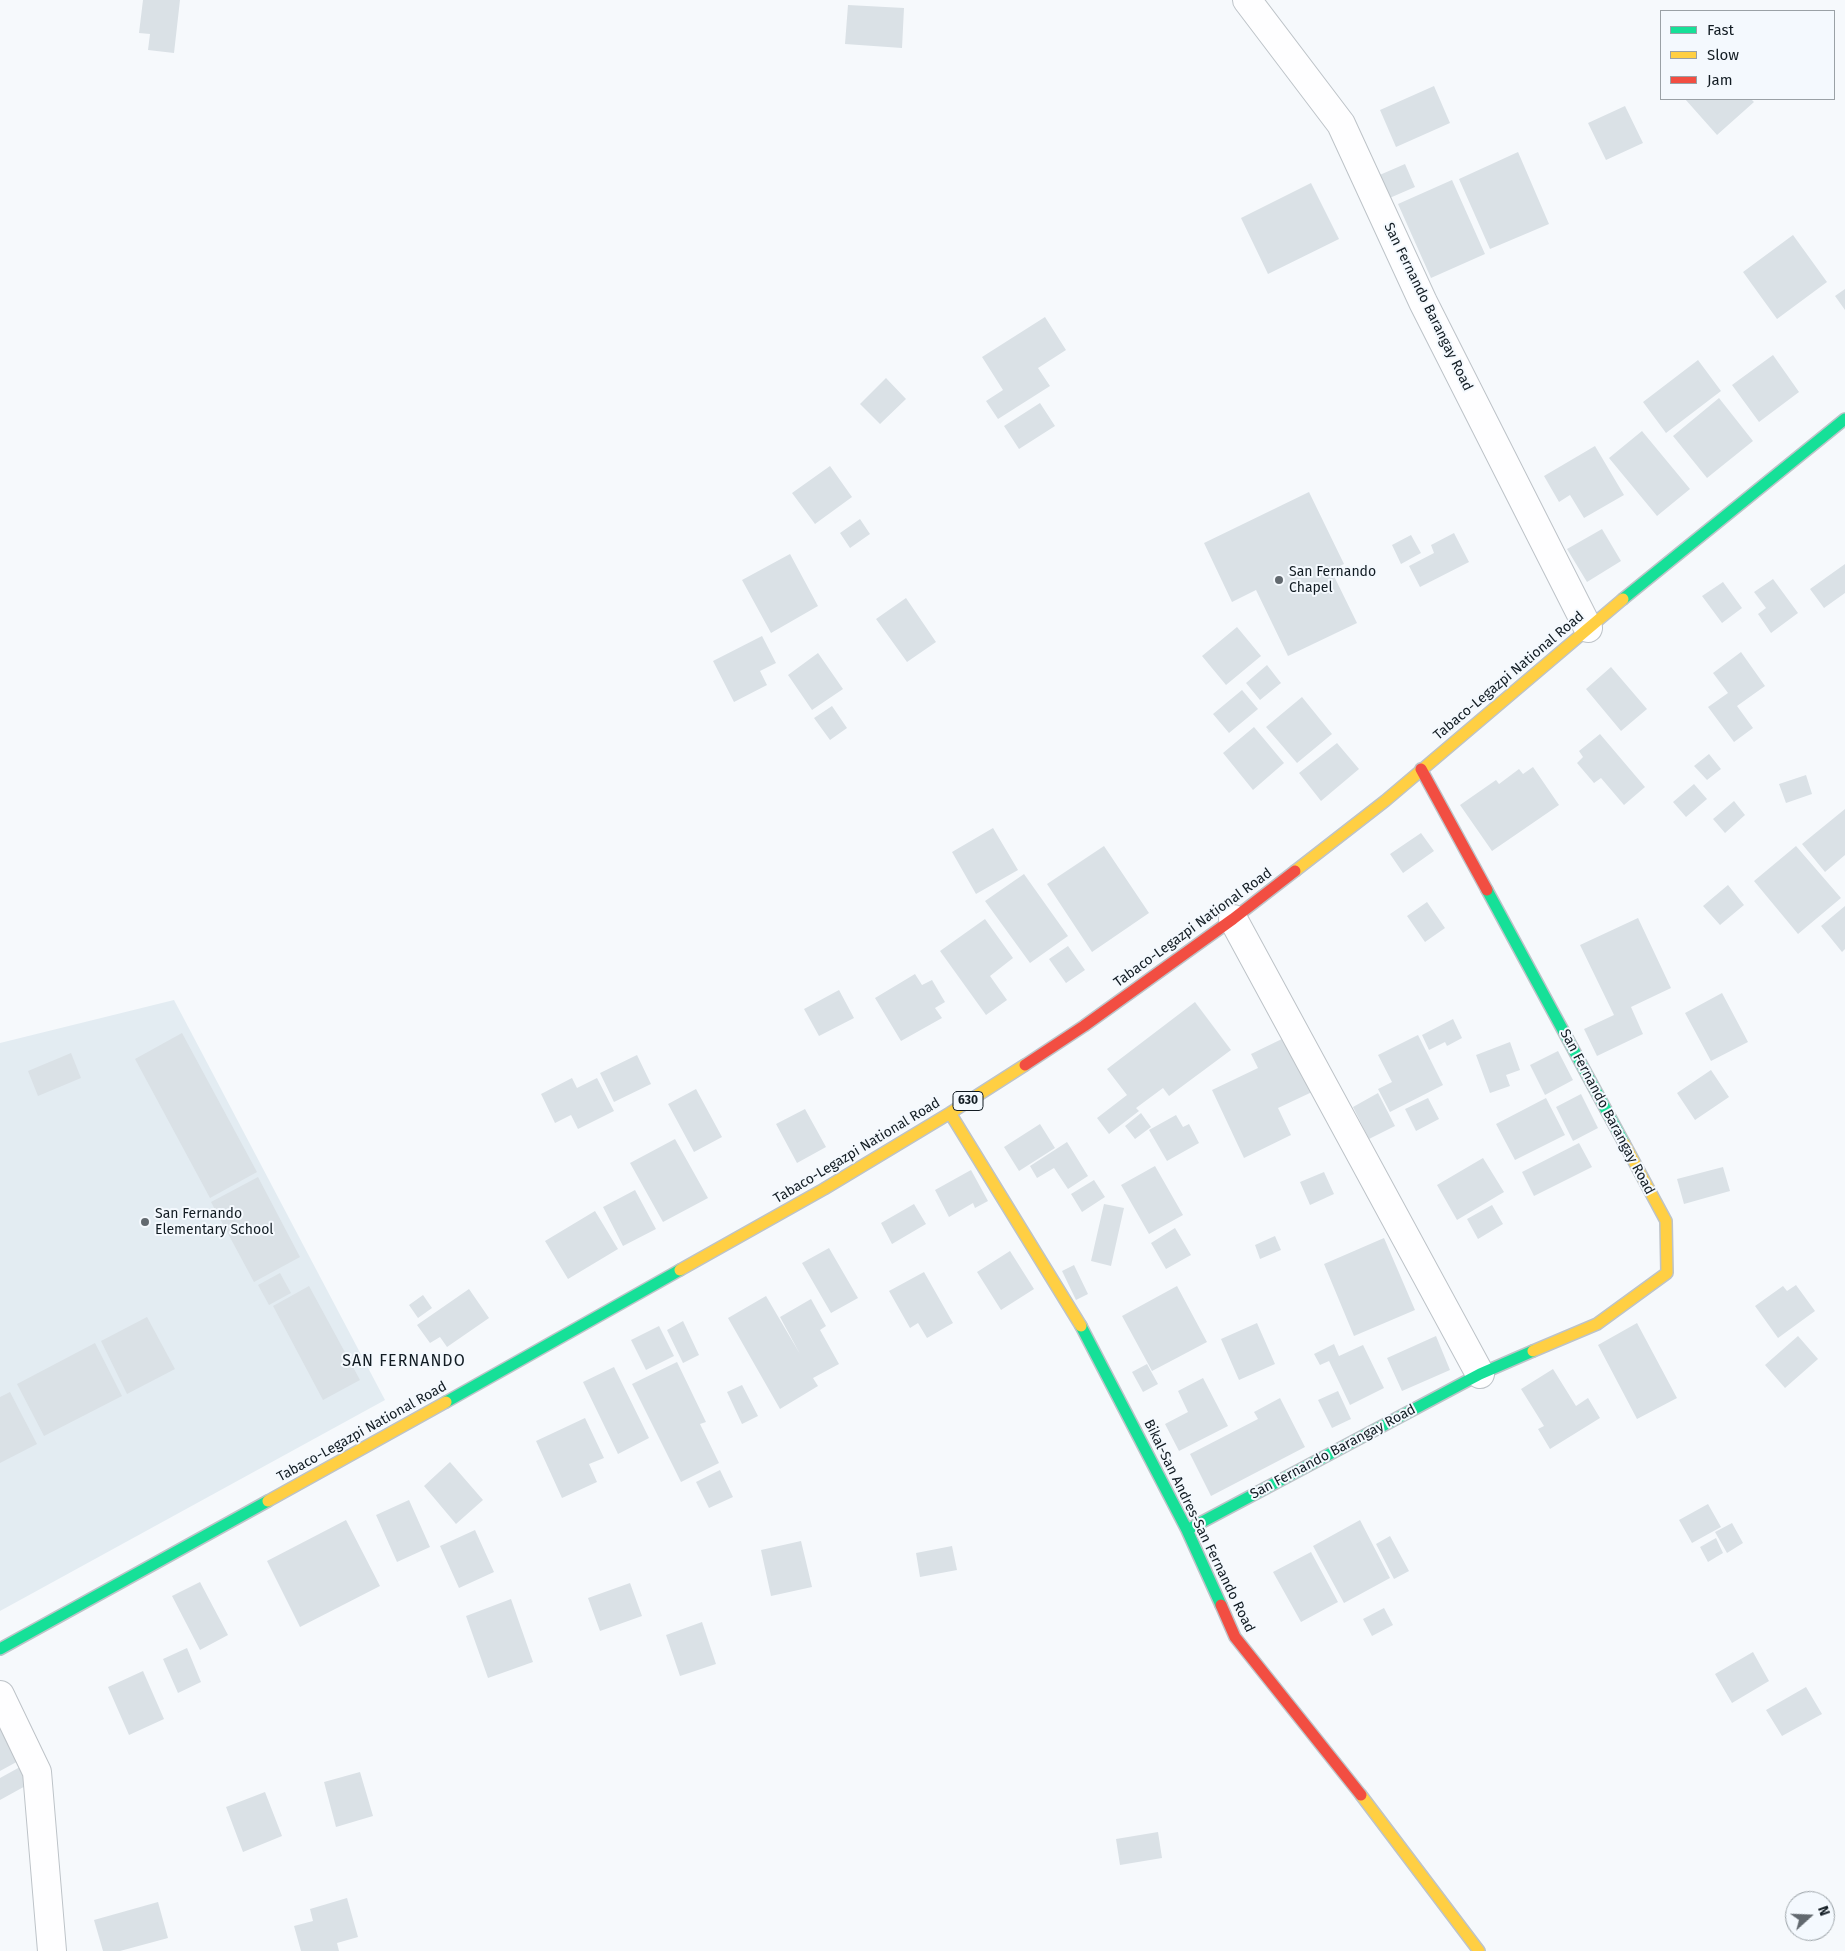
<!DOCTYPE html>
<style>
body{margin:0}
#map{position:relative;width:1845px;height:1951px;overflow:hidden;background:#f6f9fc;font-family:"Fira Sans",sans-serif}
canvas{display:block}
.legend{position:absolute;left:1660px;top:10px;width:175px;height:90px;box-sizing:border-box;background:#f4f9fe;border:1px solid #9aa1a6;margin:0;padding:6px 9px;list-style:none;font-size:15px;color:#121c23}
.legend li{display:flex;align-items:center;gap:10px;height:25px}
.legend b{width:25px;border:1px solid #9aa1a6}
.north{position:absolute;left:1785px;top:1891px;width:50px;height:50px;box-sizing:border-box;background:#f4f9fe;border:1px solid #9aa1a6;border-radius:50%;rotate:70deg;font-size:14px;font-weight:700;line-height:20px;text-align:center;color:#121c23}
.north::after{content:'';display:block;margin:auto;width:18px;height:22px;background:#62696f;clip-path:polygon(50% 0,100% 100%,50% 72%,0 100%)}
</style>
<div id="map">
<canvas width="1845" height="1951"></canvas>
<ul class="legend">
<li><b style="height:6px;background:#16e098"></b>Fast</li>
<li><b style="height:6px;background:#ffcf43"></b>Slow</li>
<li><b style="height:6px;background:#f24e42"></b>Jam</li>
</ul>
<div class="north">N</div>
</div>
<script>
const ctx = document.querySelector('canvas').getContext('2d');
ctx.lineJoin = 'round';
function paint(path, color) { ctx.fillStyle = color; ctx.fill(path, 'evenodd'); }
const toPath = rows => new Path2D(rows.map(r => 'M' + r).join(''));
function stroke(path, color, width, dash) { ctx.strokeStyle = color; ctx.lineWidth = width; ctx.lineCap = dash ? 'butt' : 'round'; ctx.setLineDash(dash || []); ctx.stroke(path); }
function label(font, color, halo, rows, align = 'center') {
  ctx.font = font + ' "Fira Sans",sans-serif'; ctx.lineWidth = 4; ctx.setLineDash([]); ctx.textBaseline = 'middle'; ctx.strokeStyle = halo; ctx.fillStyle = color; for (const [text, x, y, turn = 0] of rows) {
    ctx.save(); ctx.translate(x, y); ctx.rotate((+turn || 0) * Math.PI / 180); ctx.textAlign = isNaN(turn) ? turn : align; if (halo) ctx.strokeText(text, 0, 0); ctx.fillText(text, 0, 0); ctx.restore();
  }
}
const built = toPath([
 [174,1000,385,1400,0,1611,0,1043]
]);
const building = toPath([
 [143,0,180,0,174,53,148,50,150,34,139,33],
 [848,5,904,8,902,48,845,44],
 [1434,86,1450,123,1396,147,1380,110],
 [1685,99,1751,99,1754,102,1717,135],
 [1625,106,1643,143,1606,160,1588,123],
 [1518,152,1549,224,1490,249,1459,179],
 [1405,164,1415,187,1385,200,1375,177],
 [1452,180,1485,254,1431,278,1398,204],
 [1311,183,1339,239,1268,274,1241,218],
 [1793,235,1827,282,1777,319,1743,272],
 [1845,289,1845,310,1835,296],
 [1045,317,1066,350,1038,368,1050,386,998,419,986,401,1003,390,982,357],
 [1773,355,1799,392,1759,422,1732,385],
 [1698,360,1721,391,1666,433,1643,402],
 [886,378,906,399,880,424,860,404],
 [1719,398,1753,441,1707,478,1673,436],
 [1040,403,1055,426,1019,449,1004,426],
 [1642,431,1690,489,1657,516,1609,458],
 [1595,446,1624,495,1584,518,1570,495,1559,502,1544,476],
 [830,466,852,497,815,524,792,493],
 [1309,492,1344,564,1331,570,1357,623,1288,656,1256,590,1232,602,1204,543],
 [860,519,870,534,850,548,840,533],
 [1602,529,1621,561,1587,582,1567,549],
 [1454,533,1469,562,1420,587,1409,566,1434,553,1431,545],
 [1411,535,1421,553,1401,564,1392,545],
 [790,554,818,606,771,633,742,580],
 [1845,564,1845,593,1824,608,1810,589],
 [1773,579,1798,613,1771,633,1758,614,1766,608,1754,592],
 [1723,582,1742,608,1722,623,1702,596],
 [906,598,936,642,907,662,876,619],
 [1237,627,1261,656,1226,685,1202,656],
 [762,636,776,663,760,671,767,685,734,702,713,661],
 [1741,652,1765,686,1737,706,1753,728,1734,742,1708,707,1728,693,1713,673],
 [818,653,843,689,812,710,788,675],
 [1267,665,1281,683,1260,700,1246,683],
 [1611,667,1647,709,1621,731,1586,689],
 [1242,690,1258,709,1229,733,1213,714],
 [1302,697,1332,734,1297,763,1266,727],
 [832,706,847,728,830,740,814,718],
 [1254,727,1284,763,1253,790,1223,753],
 [1600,734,1645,787,1624,805,1601,778,1594,783,1577,763,1583,757,1579,751],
 [1337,743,1359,769,1321,801,1299,773],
 [1709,754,1721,769,1707,780,1694,766],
 [1533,767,1559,805,1492,851,1460,805,1496,780,1499,784,1519,769,1523,774],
 [1806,775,1812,794,1786,803,1779,784],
 [1694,784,1707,799,1686,817,1673,802],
 [1734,801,1745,815,1725,833,1713,819],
 [1845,809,1845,855,1825,872,1802,844],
 [993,828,1018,870,976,894,952,852],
 [1421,833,1434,851,1403,873,1390,854],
 [1104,846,1149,913,1092,952,1047,884],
 [1796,846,1841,898,1798,934,1754,881],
 [1024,874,1068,936,1030,963,985,901],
 [1728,885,1744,905,1720,925,1703,906],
 [1427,902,1445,928,1425,942,1407,916],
 [1845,906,1845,949,1842,952,1821,926],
 [1638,918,1671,988,1631,1007,1643,1034,1597,1056,1584,1029,1614,1015,1580,945],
 [985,919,1013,958,990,976,1007,1000,986,1015,940,951],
 [1068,946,1085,970,1066,983,1049,959],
 [915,974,922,985,932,980,945,1002,935,1008,942,1018,901,1041,875,998],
 [839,990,854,1018,819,1036,804,1009],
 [1722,993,1748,1042,1711,1061,1685,1013],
 [1195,1002,1231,1050,1169,1096,1163,1088,1136,1108,1139,1111,1109,1134,1097,1118,1127,1095,1107,1069],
 [1453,1019,1462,1038,1447,1046,1445,1042,1429,1050,1422,1035],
 [182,1033,257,1172,210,1198,135,1059],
 [1418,1035,1443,1085,1390,1112,1378,1089,1392,1082,1378,1055],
 [1286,1037,1312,1092,1278,1108,1291,1135,1244,1158,1212,1090,1258,1068,1251,1054],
 [1510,1042,1520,1070,1506,1075,1510,1086,1490,1093,1476,1055],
 [1558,1051,1573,1080,1545,1095,1530,1065],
 [71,1053,81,1078,38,1096,28,1071],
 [637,1055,651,1084,614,1102,600,1073],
 [1711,1070,1729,1097,1695,1120,1677,1093],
 [572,1078,577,1088,597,1078,614,1111,578,1129,571,1115,555,1123,541,1094],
 [696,1089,722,1137,694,1152,668,1104],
 [1378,1093,1395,1126,1369,1139,1353,1107],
 [1581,1094,1598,1128,1573,1141,1556,1107],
 [1428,1098,1439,1119,1416,1131,1405,1109],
 [1546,1098,1565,1135,1515,1160,1496,1124],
 [805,1109,826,1147,797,1163,776,1124],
 [1141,1113,1151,1127,1135,1139,1125,1126],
 [1176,1115,1183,1127,1189,1124,1199,1143,1167,1161,1149,1130],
 [1040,1124,1055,1148,1019,1171,1004,1147],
 [675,1139,708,1198,663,1222,630,1163],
 [1067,1142,1088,1176,1068,1189,1054,1168,1037,1178,1030,1166],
 [1579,1143,1592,1167,1534,1196,1522,1172],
 [1483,1158,1504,1192,1457,1220,1437,1185],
 [1155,1166,1183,1215,1149,1234,1121,1185],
 [1723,1167,1730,1191,1684,1204,1677,1179],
 [971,1170,988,1201,975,1208,973,1203,949,1217,935,1190],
 [1324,1172,1334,1194,1310,1205,1300,1182],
 [258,1177,300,1257,254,1282,211,1202],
 [1094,1180,1105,1197,1082,1212,1071,1194],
 [635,1190,656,1229,623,1246,603,1207],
 [914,1204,926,1224,892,1244,881,1223],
 [1104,1204,1124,1208,1111,1266,1091,1261],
 [1492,1205,1503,1224,1478,1239,1467,1219],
 [595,1211,618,1249,568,1279,545,1241],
 [1175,1228,1191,1255,1166,1269,1151,1243],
 [1275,1236,1281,1250,1260,1259,1255,1245],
 [1384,1238,1415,1310,1354,1336,1324,1264],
 [829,1248,858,1298,831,1313,802,1263],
 [1010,1251,1034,1289,1001,1310,977,1272],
 [1074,1265,1088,1294,1076,1300,1062,1271],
 [924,1272,953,1323,927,1338,918,1323,910,1328,889,1291],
 [280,1273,291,1293,269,1305,258,1285],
 [1796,1285,1815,1311,1778,1338,1755,1306,1783,1286,1787,1291],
 [309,1286,360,1380,323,1400,273,1306],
 [1177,1286,1207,1342,1152,1371,1122,1316],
 [469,1289,489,1318,447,1347,440,1337,430,1343,417,1325],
 [423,1295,432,1308,418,1318,409,1305],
 [766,1296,800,1354,780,1317,811,1299,826,1326,820,1330,839,1364,813,1378,818,1386,780,1409,728,1318],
 [147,1317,175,1369,127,1394,101,1341],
 [683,1321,699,1355,683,1363,667,1330],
 [1257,1323,1275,1364,1239,1380,1221,1339],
 [1637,1323,1677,1398,1637,1419,1598,1345],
 [659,1326,674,1356,646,1370,631,1340],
 [1436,1336,1450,1370,1402,1391,1387,1358],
 [1798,1336,1818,1359,1785,1388,1765,1365],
 [95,1343,122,1396,44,1436,17,1384],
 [1334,1344,1339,1356,1363,1345,1384,1388,1350,1405,1329,1361,1320,1365,1314,1354],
 [677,1362,706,1422,700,1424,719,1463,681,1482,632,1384],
 [1147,1364,1158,1384,1143,1392,1132,1372],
 [614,1367,649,1438,618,1454,583,1382],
 [1553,1369,1576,1406,1588,1398,1600,1418,1550,1449,1538,1429,1544,1426,1521,1389],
 [1203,1378,1228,1426,1179,1451,1165,1424,1188,1412,1178,1391],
 [742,1385,758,1416,742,1424,727,1392],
 [1338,1391,1351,1419,1332,1428,1318,1400],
 [10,1392,37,1444,0,1463,0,1397],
 [1280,1398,1305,1447,1211,1496,1190,1454,1258,1419,1254,1412],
 [585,1418,604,1458,589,1464,597,1482,562,1498,536,1441],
 [450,1462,483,1500,456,1524,424,1486],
 [720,1470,733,1497,709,1508,696,1482],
 [409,1500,430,1547,397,1562,376,1515],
 [1708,1504,1721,1527,1692,1543,1679,1520],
 [346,1520,380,1586,300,1627,267,1561],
 [1360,1520,1390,1578,1344,1603,1313,1546],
 [1732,1523,1743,1543,1727,1553,1715,1532],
 [475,1530,494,1572,459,1588,440,1546],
 [1390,1536,1409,1571,1394,1579,1376,1544],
 [1716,1538,1723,1553,1708,1562,1700,1547],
 [801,1541,812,1587,771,1596,761,1550],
 [952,1546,957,1570,920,1577,916,1553],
 [1311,1552,1338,1602,1301,1622,1273,1572],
 [200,1582,228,1635,200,1650,172,1596],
 [630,1583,642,1616,600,1631,588,1598],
 [511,1599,533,1662,488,1678,466,1616],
 [1384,1608,1393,1625,1372,1636,1363,1619],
 [702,1622,716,1664,680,1676,666,1635],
 [187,1648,201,1682,178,1693,163,1659],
 [1753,1652,1769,1681,1732,1703,1715,1674],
 [143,1671,164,1719,129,1735,108,1687],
 [1806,1687,1822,1714,1782,1736,1766,1710],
 [0,1719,22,1759,0,1771],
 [20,1767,29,1784,0,1800,0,1778],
 [360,1772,373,1816,336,1827,324,1782],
 [265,1792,282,1836,243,1852,226,1807],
 [1158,1832,1162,1858,1120,1865,1116,1839],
 [347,1898,358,1937,337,1943,339,1951,301,1951,294,1926,313,1921,310,1909],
 [158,1902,168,1938,120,1951,103,1951,94,1920]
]);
const street = toPath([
 [1247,0,1341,124,1423,302,1588,628],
 [1233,919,1480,1374],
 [0,1695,37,1772,52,1951]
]);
const fast = toPath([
 [1623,599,1845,419],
 [1487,890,1624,1143],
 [1081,1326,1187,1530,1221,1605],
 [446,1402,680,1270],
 [1187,1530,1480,1374,1533,1351],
 [0,1649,268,1501]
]);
const slow = toPath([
 [1295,871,1385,801,1623,599],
 [950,1113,1081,1326],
 [680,1270,824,1189,950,1113,1025,1065],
 [1533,1351,1597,1324,1667,1273,1666,1221,1624,1143],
 [268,1501,446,1402],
 [1361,1795,1479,1951]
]);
const jam = toPath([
 [1421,769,1487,890],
 [1025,1065,1084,1026,1233,919,1295,871],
 [1221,1605,1235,1637,1361,1795]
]);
const markers = [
 [1279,580,5,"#62696f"],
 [145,1222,5,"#62696f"]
];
const shields = [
 [968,1101,30]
];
const shieldNames = [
 ["630",968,1101]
];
const streetNames = [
 ["San Fernando Barangay Road",1428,307,64],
 ["Tabaco-Legazpi National Road",1509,676,-40],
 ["Tabaco-Legazpi National Road",1193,928,-36],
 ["San Fernando Barangay Road",1607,1112,62],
 ["Tabaco-Legazpi National Road",857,1151,-31],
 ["Tabaco-Legazpi National Road",362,1432,-29],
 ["San Fernando Barangay Road",1333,1452,-28],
 ["Bikal-San Andres-San Fernando Road",1199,1526,64]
];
const poiNames = [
 ["San Fernando",1289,572],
 ["Chapel",1289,588],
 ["San Fernando",155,1214],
 ["Elementary School",155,1230]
];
const quarterNames = [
 ["SAN FERNANDO",404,1362]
];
paint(built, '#e3ecf2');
paint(building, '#dae1e6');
stroke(street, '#bdc3c8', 30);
stroke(fast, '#bdc3c8', 14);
stroke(slow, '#bdc3c8', 14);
stroke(jam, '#bdc3c8', 14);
stroke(street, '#fefeff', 28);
stroke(fast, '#16e098', 11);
stroke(slow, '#ffcf43', 11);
stroke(jam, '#f24e42', 11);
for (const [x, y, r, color] of markers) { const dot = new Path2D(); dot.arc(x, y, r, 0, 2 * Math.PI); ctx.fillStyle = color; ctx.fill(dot); stroke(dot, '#f4f9fe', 2); }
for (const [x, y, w] of shields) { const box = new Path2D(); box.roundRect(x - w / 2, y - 9.5, w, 19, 4); ctx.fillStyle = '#f4f9fe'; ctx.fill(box); stroke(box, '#121c23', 1); }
label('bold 12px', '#121c23', null, shieldNames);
label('14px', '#121c23', '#f4f9fe', streetNames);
label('14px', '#121c23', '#f4f9fe', poiNames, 'left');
ctx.letterSpacing = '1px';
label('16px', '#121c23', '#f4f9fe', quarterNames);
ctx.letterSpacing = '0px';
</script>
